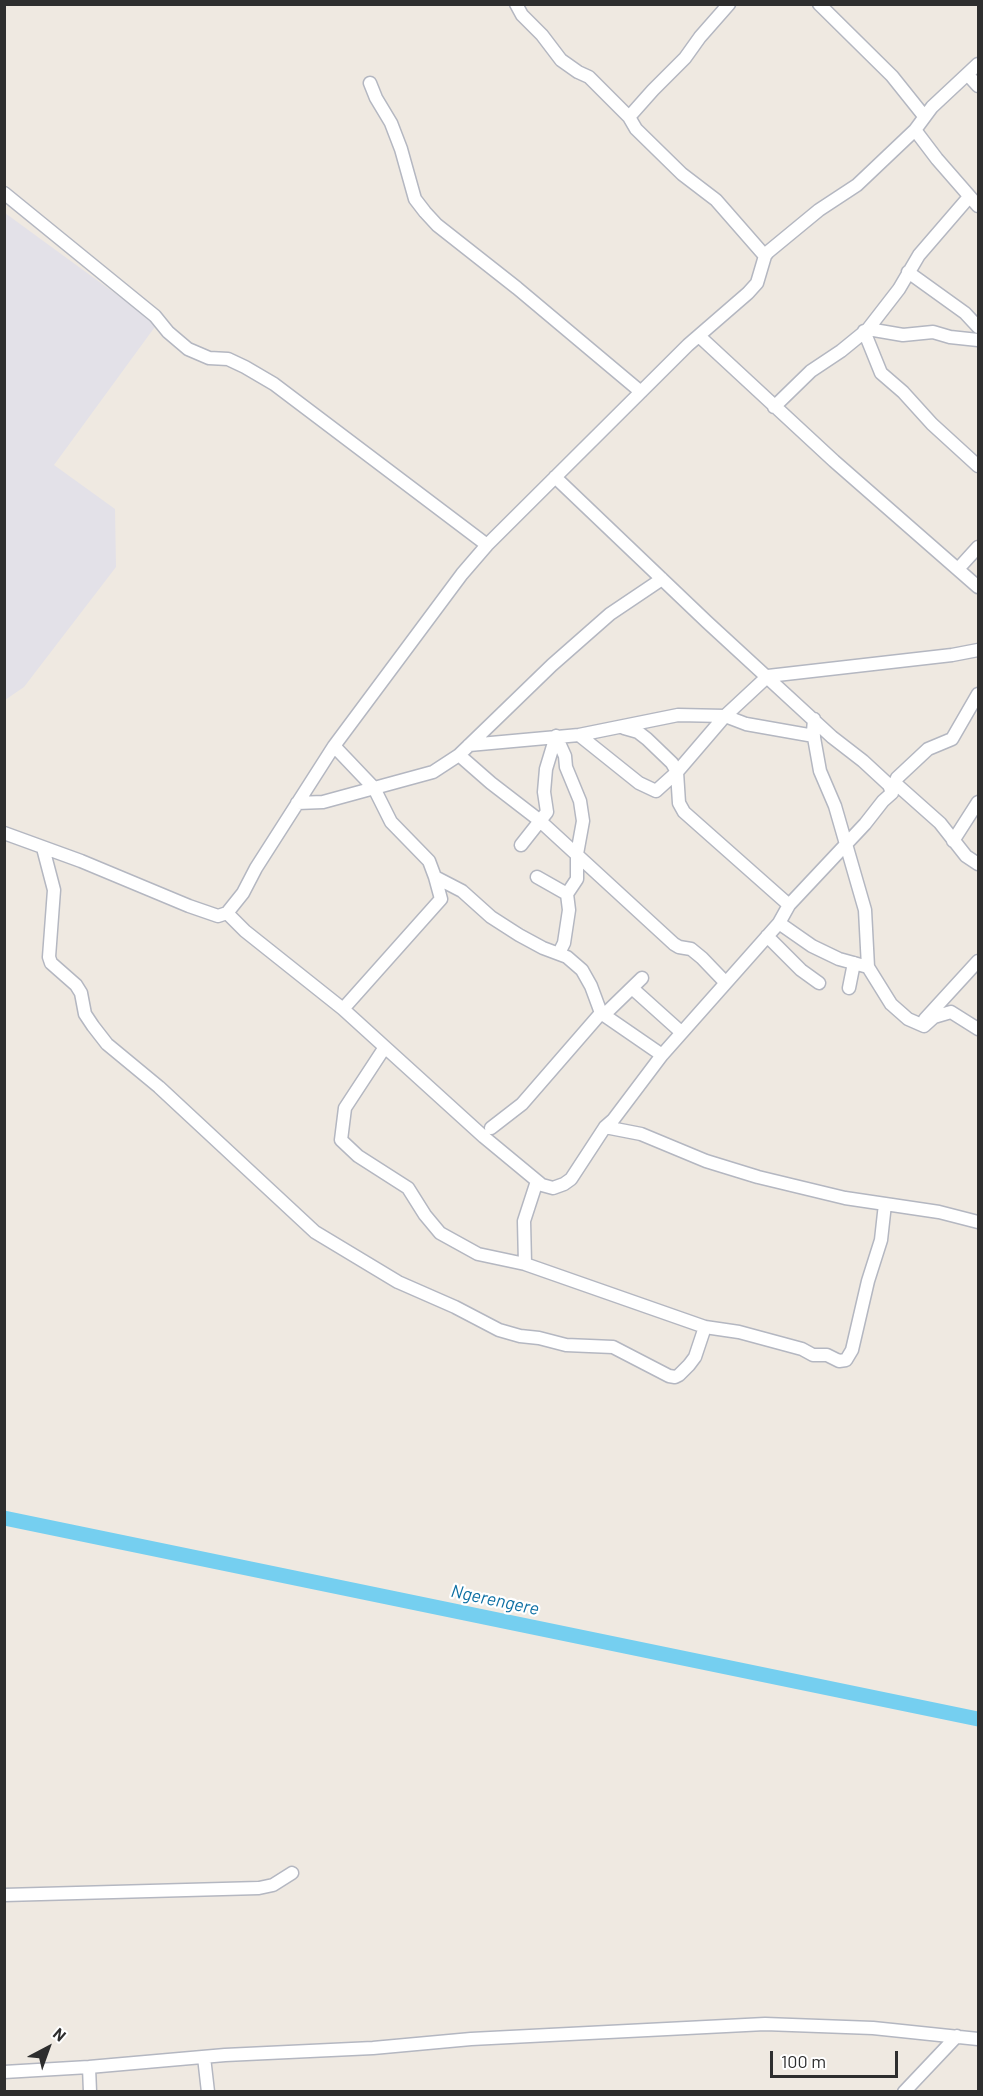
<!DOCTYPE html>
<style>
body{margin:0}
#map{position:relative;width:983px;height:2096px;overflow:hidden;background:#efe9e1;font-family:Barlow,sans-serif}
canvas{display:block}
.frame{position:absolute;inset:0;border:6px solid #2e2e2e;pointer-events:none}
.north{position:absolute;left:18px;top:2018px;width:60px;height:60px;-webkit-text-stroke:4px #fff;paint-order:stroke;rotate:41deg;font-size:16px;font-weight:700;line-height:24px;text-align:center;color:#2e2e2e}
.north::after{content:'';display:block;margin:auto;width:21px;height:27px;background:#2e2e2e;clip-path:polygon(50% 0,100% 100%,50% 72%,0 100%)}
.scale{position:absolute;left:770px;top:2051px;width:128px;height:27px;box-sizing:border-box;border:3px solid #2e2e2e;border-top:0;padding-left:8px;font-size:18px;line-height:21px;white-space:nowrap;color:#2e2e2e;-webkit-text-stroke:4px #fff;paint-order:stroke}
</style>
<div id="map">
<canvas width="983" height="2096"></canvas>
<div class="frame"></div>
<div class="north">N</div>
<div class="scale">100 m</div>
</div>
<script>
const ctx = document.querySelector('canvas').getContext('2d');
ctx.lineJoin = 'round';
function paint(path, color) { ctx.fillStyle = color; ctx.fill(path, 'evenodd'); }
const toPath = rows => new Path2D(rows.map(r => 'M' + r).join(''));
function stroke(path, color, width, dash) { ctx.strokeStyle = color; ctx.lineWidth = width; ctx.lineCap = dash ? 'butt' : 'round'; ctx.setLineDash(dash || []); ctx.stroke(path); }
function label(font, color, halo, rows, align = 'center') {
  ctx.font = font + ' Barlow,sans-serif'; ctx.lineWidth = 4.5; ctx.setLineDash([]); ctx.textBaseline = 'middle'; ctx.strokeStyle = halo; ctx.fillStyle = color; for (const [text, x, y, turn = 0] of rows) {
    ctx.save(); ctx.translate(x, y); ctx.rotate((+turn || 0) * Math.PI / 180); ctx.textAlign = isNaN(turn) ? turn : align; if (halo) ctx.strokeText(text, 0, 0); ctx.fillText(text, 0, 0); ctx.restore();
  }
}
const industrial = toPath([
 [5,213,157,324,54,465,115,509,116,567,24,687,5,700]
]);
const river = toPath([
 [4,1518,978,1719]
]);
const minor = toPath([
 [516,4,522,15,542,35,561,60,578,72,589,77,629,117],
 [729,4,700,37,685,58,653,90,629,117,636,129,682,174,716,200,765,256],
 [819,4,892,76,924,116],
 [968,75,978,86],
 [370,83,376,98,391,123,401,149,415,199,425,212,437,225,517,288,641,392],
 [915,130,937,159,978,206],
 [4,193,155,316,168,332,188,349,209,358,228,359,245,367,274,384,487,545],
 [908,272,965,313,978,327],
 [868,329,903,335,933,332,950,337,978,340],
 [864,331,881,373,903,392,932,424,978,466],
 [699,336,834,461,978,587],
 [774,407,811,371,841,351,868,329,899,289,919,255,969,197],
 [555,477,707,622,832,737,863,761,889,785],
 [958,569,978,547],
 [814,719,813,732,820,771,835,806,865,910,868,967,891,1004,908,1019,924,1026,934,1017,951,1012,978,1029],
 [624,728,638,732,647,739,672,763,677,772,679,803,684,812,789,905],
 [579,735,639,783,656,791,677,772,725,716,768,676,952,655,978,650],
 [556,736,565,756,566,767,580,801,583,821,577,854,577,879,567,894,569,910,564,943,559,953],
 [469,745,579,735,678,715,725,716,746,724,814,736],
 [334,746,374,788,391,822,429,861,435,877,462,891,491,917,519,935,543,948,567,957,582,970,591,986,601,1013,662,1055],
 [459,755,491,783,539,820,674,944,679,947,691,949,702,958,725,982],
 [895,783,940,823,966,856,978,864],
 [297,803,323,802,433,772,459,755,552,665,610,614,662,579],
 [4,833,81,861,189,906,218,916,227,913,243,893,256,868,334,746,462,574,487,545,688,345,748,293,757,283,765,256,768,252,819,210,857,185,915,130,932,107,978,64],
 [953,841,978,802],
 [521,845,547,812,544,792,546,769,556,736],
 [43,848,54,890,49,957,51,963,76,985,81,993,85,1014,93,1026,107,1044,159,1087,315,1232,398,1282,455,1307,499,1330,520,1336,539,1338,566,1345,613,1347,669,1376,675,1377,679,1375,689,1365,695,1357,705,1327],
 [537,877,567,894],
 [227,913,245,931,343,1009,484,1137,542,1185,553,1188,564,1184,571,1179,605,1127,613,1120,662,1055,779,923,789,905,865,824,883,801,892,793,889,785,895,783,897,778,928,749,952,739,978,694],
 [779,923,812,946,839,959,868,967],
 [767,936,801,970,819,983],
 [632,988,681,1032],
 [849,988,854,963],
 [343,1009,441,899,435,877],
 [608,1011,642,978],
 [925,1019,978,961],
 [385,1047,345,1108,341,1140,358,1156,408,1188,425,1215,440,1233,478,1254,525,1264,705,1327,739,1332,802,1349,813,1355,827,1355,839,1361,846,1360,852,1350,868,1281,881,1240,885,1204],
 [605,1127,641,1134,706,1161,758,1177,845,1198,939,1212,978,1222],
 [491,1128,522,1104,601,1013],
 [525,1264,524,1221,537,1181],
 [4,1895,259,1888,273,1885,292,1873],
 [204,2057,208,2092],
 [89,2067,90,2092],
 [4,2072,89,2067,225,2055,373,2048,471,2039,765,2024,873,2028,978,2039],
 [904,2092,957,2036]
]);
const waterNames = [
 ["Ngerengere",495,1600,12]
];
paint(industrial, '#e3e1e8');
stroke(river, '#75cff0', 15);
stroke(minor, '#b4b7c1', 15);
stroke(minor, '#fff', 12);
label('italic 18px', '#0d6fa3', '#fff', waterNames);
</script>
